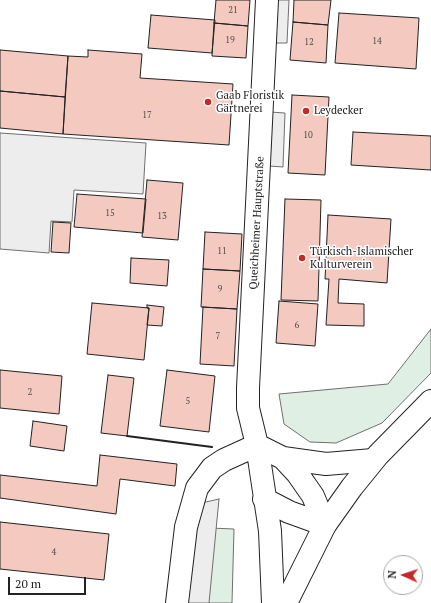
<!DOCTYPE html>
<meta charset="utf-8">
<style>
body{margin:0}
#map{position:relative;width:431px;height:603px;overflow:hidden;background:#fff;font-family:"PT Serif",serif}
canvas{display:block}
.north{position:absolute;left:383px;top:555px;width:40px;height:40px;box-sizing:border-box;background:#fff;border:1px solid #a7a7a7;border-radius:50%;rotate:273deg;font-size:11px;font-weight:700;line-height:16px;text-align:center;color:#222}
.north::after{content:'';display:block;margin:auto;width:14px;height:18px;background:#c62828;clip-path:polygon(50% 0,100% 100%,50% 72%,0 100%)}
.scale{position:absolute;left:8px;top:577px;width:78px;height:18px;box-sizing:border-box;border:2px solid #222;border-top:0;padding-left:5px;font-size:12px;line-height:14px;white-space:nowrap;color:#222;-webkit-text-stroke:3px #fff;paint-order:stroke}
</style>
<div id="map">
<canvas width="431" height="603"></canvas>
<div class="north">N</div>
<div class="scale">20 m</div>
</div>
<script>
const ctx = document.querySelector('canvas').getContext('2d');
ctx.lineJoin = 'round';
function paint(path, color) { ctx.fillStyle = color; ctx.fill(path, 'evenodd'); }
const toPath = rows => new Path2D(rows.map(r => 'M' + r).join(''));
function stroke(path, color, width, dash) { ctx.strokeStyle = color; ctx.lineWidth = width; ctx.lineCap = dash ? 'butt' : 'round'; ctx.setLineDash(dash || []); ctx.stroke(path); }
function label(font, color, halo, rows, align = 'center') {
  ctx.font = font + ' "PT Serif",serif'; ctx.lineWidth = 3; ctx.setLineDash([]); ctx.textBaseline = 'middle'; ctx.strokeStyle = halo; ctx.fillStyle = color; for (const [text, x, y, turn = 0] of rows) {
    ctx.save(); ctx.translate(x, y); ctx.rotate((+turn || 0) * Math.PI / 180); ctx.textAlign = isNaN(turn) ? turn : align; if (halo) ctx.strokeText(text, 0, 0); ctx.fillText(text, 0, 0); ctx.restore();
  }
}
const green = toPath([
 [431,329,431,373,382,423,336,443,310,442,284,424,279,394,388,384,431,329],
 [186,527,234,529,232,603,177,603,186,527]
]);
const parking = toPath([
 [275,0,289,0,287,43,274,43,275,0],
 [270,112,285,113,283,167,269,166,270,112],
 [0,133,146,143,143,194,74,190,72,222,51,221,49,253,0,249,0,133],
 [219,499,209,603,183,603,193,505,219,499]
]);
const building = toPath([
 [216,0,250,0,248,26,214,23,216,0],
 [294,0,331,0,328,25,293,22,294,0],
 [339,13,419,18,416,69,335,63,339,13],
 [151,15,215,20,212,53,148,48,151,15],
 [293,22,328,25,326,63,290,60,293,22],
 [214,23,248,26,246,58,212,56,214,23],
 [0,50,68,56,65,97,0,91,0,50],
 [88,50,142,54,140,78,233,84,229,145,63,134,68,56,88,57,88,50],
 [0,91,65,97,63,134,0,128,0,91],
 [292,95,329,97,325,175,288,173,292,95],
 [353,132,431,136,431,170,351,165,353,132],
 [147,180,183,183,178,240,142,237,147,180],
 [77,194,146,199,143,233,74,227,77,194],
 [285,199,321,200,318,301,281,300,285,199],
 [328,215,391,219,387,283,339,279,338,303,364,304,364,326,326,325,329,279,325,279,328,215],
 [53,222,71,223,69,253,51,252,53,222],
 [205,232,242,234,240,271,203,269,205,232],
 [131,258,169,260,167,286,130,283,131,258],
 [203,269,240,271,237,309,201,307,203,269],
 [279,301,318,304,315,346,276,343,279,301],
 [92,303,149,308,144,360,87,354,92,303],
 [147,305,164,307,162,326,147,325,149,308,147,308,147,305],
 [203,307,237,309,234,366,200,364,203,307],
 [0,370,62,376,59,414,0,408,0,370],
 [167,370,215,376,209,432,160,426,167,370],
 [108,375,134,378,127,436,101,433,108,375],
 [33,421,67,426,64,451,30,446,33,421],
 [100,455,177,464,175,486,120,479,116,514,0,498,0,475,97,486,100,455],
 [0,522,109,534,104,580,0,569,0,522]
]);
const street = toPath([
 [267,0,248,388,248,408,257,445,270,531,273,603],
 [257,445,283,458,297,473,313,496,325,525],
 [283,458,326,464,373,460],
 [264,499,289,512,325,525],
 [177,603,186,527,197,488,212,468,224,460,257,445]
]);
const secondary = toPath([
 [286,603,325,525,352,487,378,455,431,401]
]);
const wall = toPath([
 [127,436,212,447]
]);
const markers = [
 [208,102,4,"#c62828"],
 [306,111,4,"#c62828"],
 [302,258,4,"#c62828"]
];
const numberNames = [
 ["21",233,10],
 ["19",230,40],
 ["14",377,41],
 ["12",309,42],
 ["17",147,115],
 ["10",308,135],
 ["15",110,213],
 ["13",162,216],
 ["11",222,251],
 ["9",220,289],
 ["6",297,325],
 ["7",218,336],
 ["2",30,392],
 ["5",188,401],
 ["4",54,552]
];
const poiNames = [
 ["Gaab Floristik",216,96],
 ["Gärtnerei",216,109],
 ["Leydecker",314,111],
 ["Türkisch-Islamischer",310,252],
 ["Kulturverein",310,265]
];
const streetNames = [
 ["Queichheimer Hauptstraße",257,223,-87]
];
paint(green, '#e0efe3');
stroke(green, '#6f6f6f', 1);
paint(parking, '#ededed');
stroke(parking, '#6f6f6f', 1);
paint(building, '#f3c9c0');
stroke(building, '#222', 1);
stroke(street, '#222', 24);
stroke(secondary, '#222', 24);
stroke(street, '#fff', 22);
stroke(secondary, '#fff', 22);
stroke(wall, '#222', 2);
for (const [x, y, r, color] of markers) { const dot = new Path2D(); dot.arc(x, y, r, 0, 2 * Math.PI); ctx.fillStyle = color; ctx.fill(dot); stroke(dot, '#fff', 1.5); }
label('9px', '#564c4a', null, numberNames);
label('11px', '#222', '#fff', poiNames, 'left');
label('11px', '#222', '#fff', streetNames);
</script>
